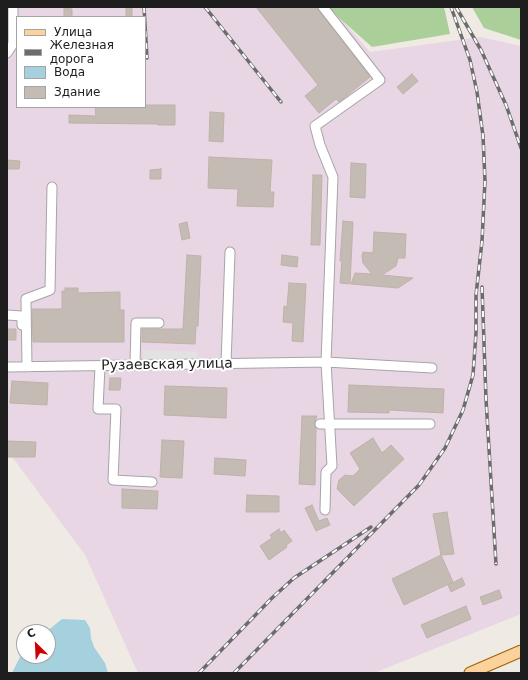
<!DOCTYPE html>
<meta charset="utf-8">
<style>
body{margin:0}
#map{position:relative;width:528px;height:680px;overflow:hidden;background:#efebe4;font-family:"DejaVu Sans",sans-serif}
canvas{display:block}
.frame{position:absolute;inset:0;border:8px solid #1e1e1e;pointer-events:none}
.legend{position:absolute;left:16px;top:16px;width:130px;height:92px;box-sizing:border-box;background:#fff;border:1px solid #a5a5a5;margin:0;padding:5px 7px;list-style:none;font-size:12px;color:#1e1e1e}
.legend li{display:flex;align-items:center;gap:8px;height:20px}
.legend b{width:20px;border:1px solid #a5a5a5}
.north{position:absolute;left:16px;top:624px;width:40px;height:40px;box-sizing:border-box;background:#fff;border:1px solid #a5a5a5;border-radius:50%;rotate:336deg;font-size:11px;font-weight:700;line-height:16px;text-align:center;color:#1e1e1e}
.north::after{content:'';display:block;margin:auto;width:14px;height:18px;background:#cd0004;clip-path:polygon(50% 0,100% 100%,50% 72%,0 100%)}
</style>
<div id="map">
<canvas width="528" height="680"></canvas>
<div class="frame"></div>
<ul class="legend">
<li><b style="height:5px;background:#fcd19c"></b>Улица</li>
<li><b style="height:5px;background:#6c6c6c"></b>Железная дорога</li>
<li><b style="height:11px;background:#a4d1dd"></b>Вода</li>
<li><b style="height:11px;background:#c4bbb4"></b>Здание</li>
</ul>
<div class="north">С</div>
</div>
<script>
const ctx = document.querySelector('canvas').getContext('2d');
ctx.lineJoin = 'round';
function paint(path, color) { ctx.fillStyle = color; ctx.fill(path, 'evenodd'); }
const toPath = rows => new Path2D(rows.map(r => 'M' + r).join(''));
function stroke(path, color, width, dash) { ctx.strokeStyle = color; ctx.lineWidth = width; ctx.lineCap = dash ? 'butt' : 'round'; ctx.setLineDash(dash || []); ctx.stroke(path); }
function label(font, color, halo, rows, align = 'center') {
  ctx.font = font + ' "DejaVu Sans",sans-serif'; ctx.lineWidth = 4; ctx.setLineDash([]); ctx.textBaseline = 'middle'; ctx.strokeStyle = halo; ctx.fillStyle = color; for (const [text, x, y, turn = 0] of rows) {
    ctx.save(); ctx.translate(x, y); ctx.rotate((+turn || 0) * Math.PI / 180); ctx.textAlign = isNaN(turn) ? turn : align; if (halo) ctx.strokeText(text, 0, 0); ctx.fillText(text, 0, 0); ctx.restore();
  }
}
const industrial = toPath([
 [7,7,331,7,370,52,480,37,521,46,521,614,374,673,138,673,85,555,7,450],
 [17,17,145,17,145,107,17,107]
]);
const forest = toPath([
 [327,7,444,7,450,34,372,47],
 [472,7,521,7,521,40,484,28]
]);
const parking = toPath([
 [143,350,198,352,197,360,143,358]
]);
const water = toPath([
 [62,619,85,620,90,628,91,638,94,647,105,663,108,673,12,673,24,649,24,656,48,656,48,632,46,632]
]);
const building = toPath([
 [126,7,132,7,132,17,126,17,126,7],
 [256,7,316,7,370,77,339,102,336,99,319,113,305,96,318,85,256,7],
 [64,8,72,9,72,17,64,17,64,8],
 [412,74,418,81,403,94,397,87,412,74],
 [145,105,175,105,175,125,158,125,158,124,69,123,69,115,96,116,95,107,145,107,145,105],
 [210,112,224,113,223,142,209,141,210,112],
 [209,157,272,160,270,192,274,192,273,207,237,206,238,189,208,188,209,157],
 [7,160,20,161,19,169,7,169,7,160],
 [351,163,366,164,365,198,350,197,351,163],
 [161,169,161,179,150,179,150,170,161,169],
 [313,175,322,175,320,245,311,245,313,175],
 [343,221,353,222,350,284,340,283,342,261,340,261,343,221],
 [187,222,190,238,182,240,179,224,187,222],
 [374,232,406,234,405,258,398,258,396,266,382,275,413,278,398,288,351,284,355,273,372,274,363,263,362,256,363,252,373,253,374,232],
 [187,255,201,256,198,326,196,326,195,344,142,342,142,329,183,329,187,255],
 [282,255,298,257,297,267,281,265,282,255],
 [289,283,306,284,303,342,292,341,293,323,283,322,284,306,287,307,289,283],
 [65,288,78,288,78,293,120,292,120,310,124,310,124,342,33,342,32,309,62,309,62,291,65,291,65,288],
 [7,329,16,329,16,340,7,340,7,329],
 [110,378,121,378,120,390,109,390,110,378],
 [12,381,48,383,47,405,10,403,12,381],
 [349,385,444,389,443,413,389,410,389,413,348,412,349,385],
 [165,386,227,388,226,418,164,415,165,386],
 [302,416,317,416,314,424,316,429,315,485,299,484,302,416],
 [373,438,382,453,391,445,404,459,354,506,337,489,339,480,345,475,353,476,360,469,350,453,373,438],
 [162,440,184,441,182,478,160,477,162,440],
 [7,441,36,442,35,457,7,457,7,441],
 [215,458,246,460,245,476,214,474,215,458],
 [122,489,158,491,157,509,122,508,122,489],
 [247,495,279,496,279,512,246,512,247,495],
 [312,505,319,521,327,518,330,525,316,531,305,508,312,505],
 [447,512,454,554,441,555,433,514,447,512],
 [279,529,281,533,284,530,292,541,286,545,287,547,269,560,260,546,272,538,270,535,279,529],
 [441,555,453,582,404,605,392,579,441,555],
 [462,578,465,585,451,592,448,585,462,578],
 [499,590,502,598,483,605,480,597,499,590],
 [466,606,471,619,427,638,421,625,466,606]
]);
const minor = toPath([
 [323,7,380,80,315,126,320,145,333,177,326,362,332,466,326,472,325,510],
 [7,53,13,44,13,7],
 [7,315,22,316,22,325],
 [226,364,230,252],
 [135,365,136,323,159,323],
 [100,366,98,409,116,409,113,480,152,482],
 [7,367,326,362,432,368],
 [27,367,26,299,50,290,52,187],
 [320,424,430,424]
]);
const major = toPath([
 [470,673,521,651]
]);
const rail = toPath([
 [144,7,147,58],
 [205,7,281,102],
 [456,7,481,50,506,105,521,148],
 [482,287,486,399,496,564],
 [199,673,272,598,294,578,371,527],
 [234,673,419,485,445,448,463,410,473,375,476,333,476,295,482,241,485,181,483,136,477,92,470,60,451,7]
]);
const streetNames = [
 ["Рузаевская улица",167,365,-1]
];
paint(industrial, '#e8d6e5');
paint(forest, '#aacf99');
paint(parking, '#e2e2e2');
paint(water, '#a4d1dd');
paint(building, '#c4bbb4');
stroke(building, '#c1b2a7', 1);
stroke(minor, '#a5a5a5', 11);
stroke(major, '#996300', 13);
stroke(minor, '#fff', 9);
stroke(major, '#fcd19c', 11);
stroke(rail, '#6c6c6c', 3.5);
stroke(rail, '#fff', 2, [6]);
label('14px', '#1e1e1e', '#fff', streetNames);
</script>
